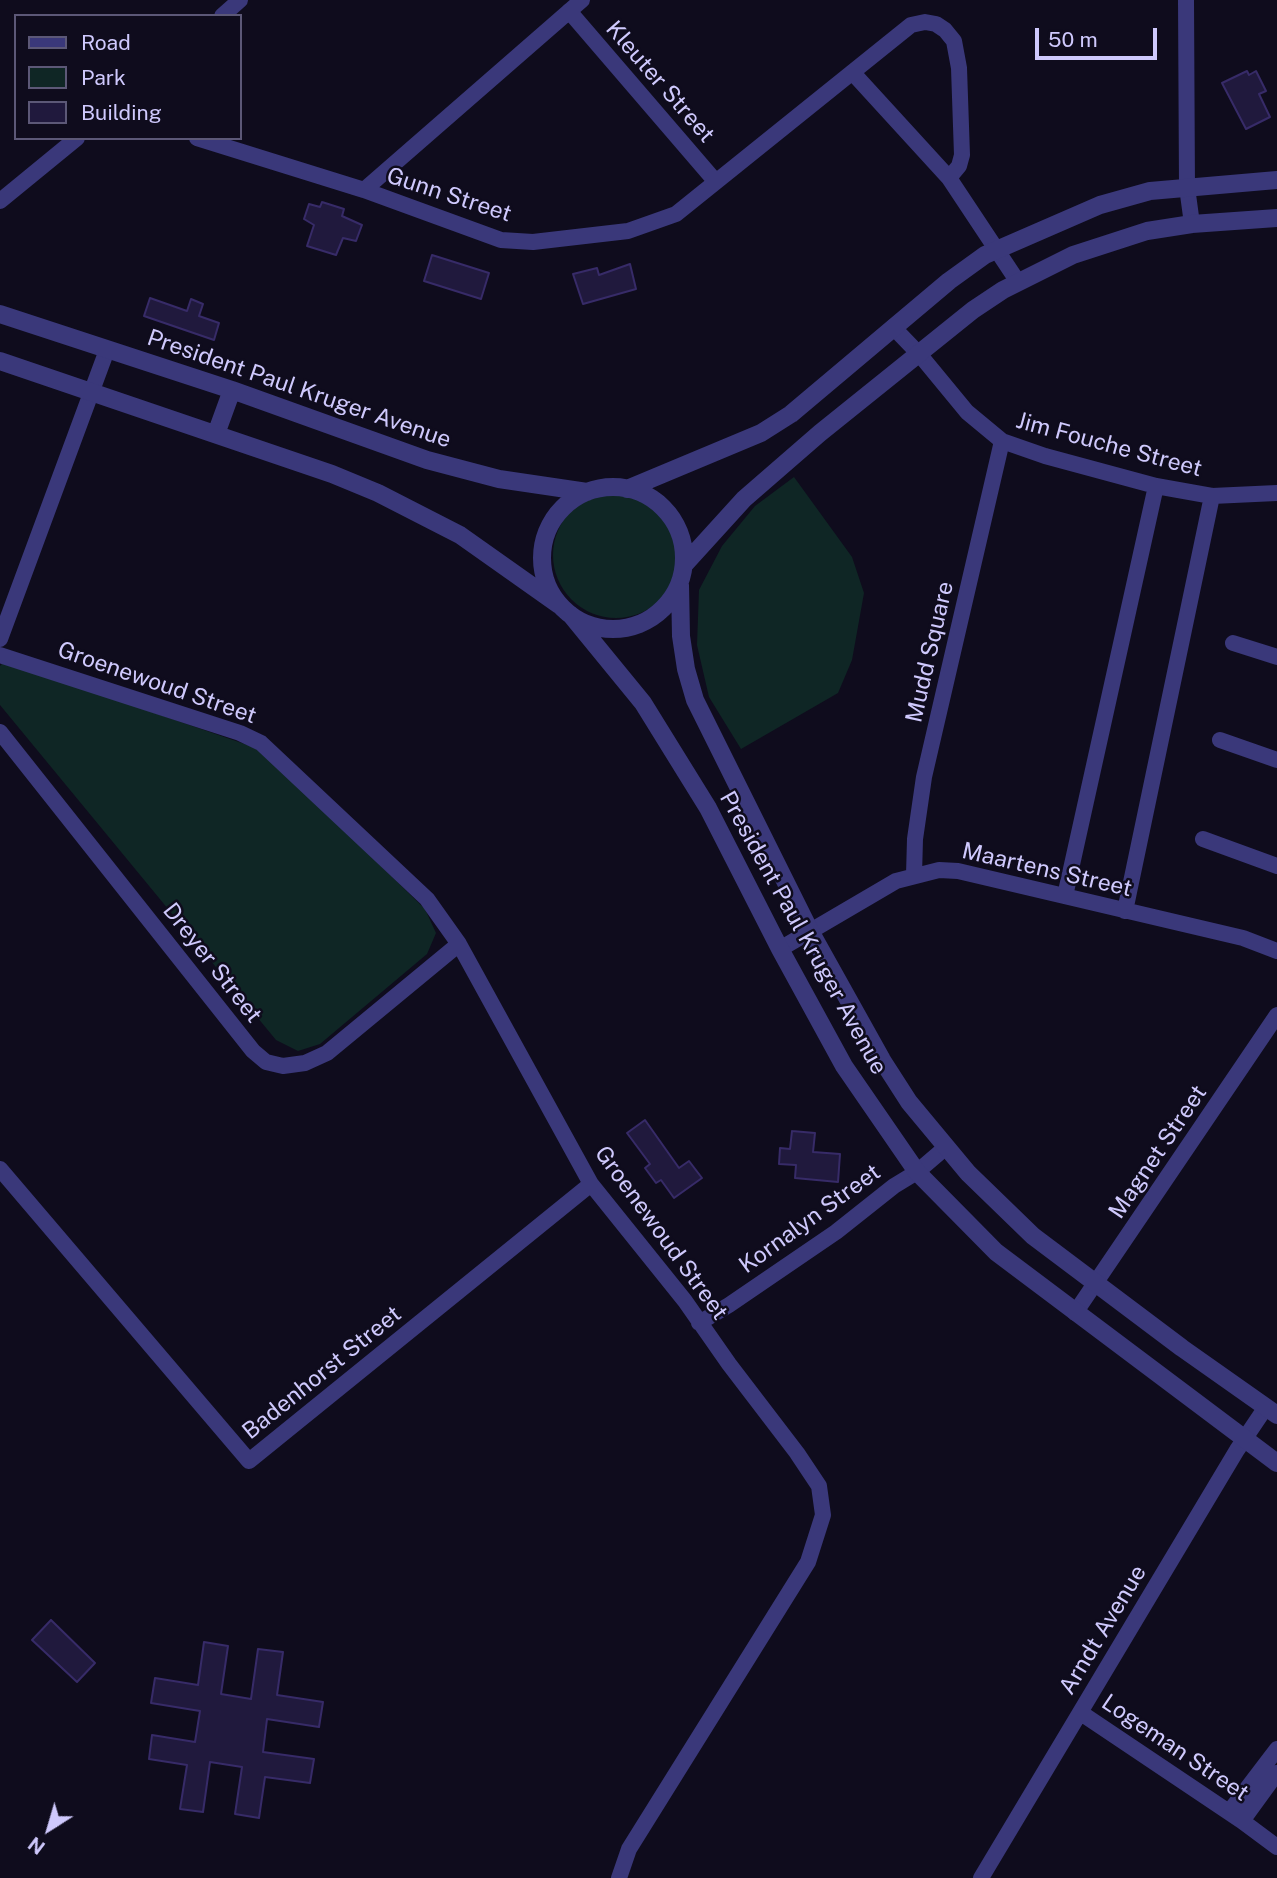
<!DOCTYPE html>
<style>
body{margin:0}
#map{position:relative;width:1277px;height:1878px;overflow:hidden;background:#0f0c1d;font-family:"Public Sans",sans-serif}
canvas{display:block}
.legend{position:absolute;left:14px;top:14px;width:228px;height:126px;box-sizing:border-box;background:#0f0c1d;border:2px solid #5c5877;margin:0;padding:9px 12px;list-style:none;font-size:21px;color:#cfc9fd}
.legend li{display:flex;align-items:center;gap:14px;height:35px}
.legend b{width:35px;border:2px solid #5c5877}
.north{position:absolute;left:14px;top:1794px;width:70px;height:70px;-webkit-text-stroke:5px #0f0c1d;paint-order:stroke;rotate:217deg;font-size:19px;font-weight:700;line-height:28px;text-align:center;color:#cfc9fd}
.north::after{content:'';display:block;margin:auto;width:24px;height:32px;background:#cfc9fd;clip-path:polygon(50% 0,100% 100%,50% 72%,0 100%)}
.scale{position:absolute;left:1035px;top:28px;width:122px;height:32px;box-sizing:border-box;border:4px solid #cfc9fd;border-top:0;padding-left:9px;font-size:21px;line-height:24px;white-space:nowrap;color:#cfc9fd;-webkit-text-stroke:5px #0f0c1d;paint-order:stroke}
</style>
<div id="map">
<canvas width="1277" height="1878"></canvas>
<ul class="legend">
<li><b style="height:9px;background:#3a387a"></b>Road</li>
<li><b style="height:19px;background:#0f2625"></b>Park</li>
<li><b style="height:19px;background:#20193d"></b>Building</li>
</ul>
<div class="north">N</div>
<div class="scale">50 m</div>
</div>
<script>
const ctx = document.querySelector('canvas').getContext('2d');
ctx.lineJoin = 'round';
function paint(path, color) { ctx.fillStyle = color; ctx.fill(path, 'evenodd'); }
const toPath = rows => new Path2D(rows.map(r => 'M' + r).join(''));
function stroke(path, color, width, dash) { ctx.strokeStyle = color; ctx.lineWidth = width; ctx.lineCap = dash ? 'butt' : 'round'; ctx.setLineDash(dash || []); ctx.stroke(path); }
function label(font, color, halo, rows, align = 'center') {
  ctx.font = font + ' "Public Sans",sans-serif'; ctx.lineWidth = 5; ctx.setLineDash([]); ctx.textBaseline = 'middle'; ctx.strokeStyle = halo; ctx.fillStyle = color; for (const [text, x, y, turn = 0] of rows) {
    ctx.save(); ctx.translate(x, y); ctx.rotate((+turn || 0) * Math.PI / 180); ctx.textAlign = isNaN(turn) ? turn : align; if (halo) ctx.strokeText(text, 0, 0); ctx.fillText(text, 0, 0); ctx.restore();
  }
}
const green = toPath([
 [794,477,852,557,864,593,852,660,838,693,741,749,709,697,697,645,699,590,722,546,755,506],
 '553 555a63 63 0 1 1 126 0a63 63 0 1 1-126 0Z',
 [4,661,262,750,425,909,436,933,427,954,320,1044,298,1051,276,1040,0,705,0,666]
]);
const building = toPath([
 [1247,71,1249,75,1256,71,1266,91,1259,94,1270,117,1246,129,1222,83,1247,71],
 [322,202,344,209,342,216,362,225,356,241,343,238,336,255,307,246,314,225,304,219,309,204,320,207,322,202],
 [432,255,489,273,481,299,424,281,432,255],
 [630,264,636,289,583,304,573,274,597,268,599,275,630,264],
 [150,298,187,311,191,299,203,304,199,316,219,323,214,340,144,316,150,298],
 [645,1120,679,1168,689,1161,702,1178,674,1198,661,1180,656,1183,645,1168,650,1164,627,1133,645,1120],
 [792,1131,815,1133,813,1152,840,1154,838,1182,795,1178,796,1165,779,1164,780,1148,790,1149,792,1131],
 [51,1620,95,1663,77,1682,32,1640,51,1620],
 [204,1642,228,1646,221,1694,251,1699,258,1649,283,1652,277,1695,323,1702,319,1727,267,1719,263,1752,314,1759,310,1783,265,1777,259,1818,235,1814,242,1767,210,1762,203,1812,180,1809,187,1765,149,1759,152,1735,195,1742,200,1711,151,1703,155,1678,198,1685,204,1642]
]);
const minor = toPath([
 [1186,0,1187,187,1192,224],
 [569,11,716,182],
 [222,16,240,0],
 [853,73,949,178,1018,282],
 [197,138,364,190,501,240,533,242,628,231,676,214,911,25,925,22,936,24,945,30,954,41,959,68,962,155,959,166,949,178],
 [364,190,582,0],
 [0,201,77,138],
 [893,327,920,355,967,412,1002,441,1045,456,1156,486,1212,496,1277,493],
 [0,639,107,350],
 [1233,643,1277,657],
 [0,655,240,733,261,743,427,899,459,944,591,1184,685,1301,729,1364,797,1453,819,1486,823,1515,808,1562,629,1849,619,1878],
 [0,732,253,1051,266,1062,283,1066,305,1063,327,1053,459,944],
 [1220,740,1277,760],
 [1203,839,1277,866],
 [914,875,915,839,924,777,1002,441],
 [1065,896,1156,486],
 [1125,911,1212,496],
 [780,949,896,881,939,870,958,871,1243,938,1277,951],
 [0,1169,249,1461,591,1184],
 [1075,1313,1277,1015],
 [699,1323,729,1305,836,1232,894,1186,917,1172,945,1148],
 [1081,1713,1242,1821,1277,1847],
 [1229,1812,1277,1749],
 [1242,1821,1277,1773],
 [981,1878,1237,1450,1266,1407]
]);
const tertiary = toPath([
 [0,314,232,390,427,460,499,479,587,492],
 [0,361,332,474,378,493,460,535,559,605],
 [216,434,232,390],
 '542 558a71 71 0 1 1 142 0a71 71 0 1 1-142 0Z',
 [627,489,761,433,791,414,949,281,985,255,1100,205,1150,191,1277,180],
 [684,565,744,499,820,433,973,310,1003,290,1073,255,1147,231,1192,224,1277,218],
 [680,585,681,636,686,669,695,700,810,931,882,1060,909,1102,968,1173,1033,1236,1182,1348,1277,1415],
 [571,615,643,703,708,808,780,949,844,1066,917,1172,996,1252,1277,1463]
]);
const streetNames = [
 ["Kleuter Street",660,82,49],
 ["Gunn Street",449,195,18],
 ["President Paul Kruger Avenue",299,389,19],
 ["Jim Fouche Street",1109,445,15],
 ["Mudd Square",930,652,-77],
 ["Groenewoud Street",157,683,19],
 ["Maartens Street",1047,870,13],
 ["President Paul Kruger Avenue",803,933,61],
 ["Dreyer Street",212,963,52],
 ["Magnet Street",1158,1152,-56],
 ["Kornalyn Street",810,1219,-36],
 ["Groenewoud Street",661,1233,54],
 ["Badenhorst Street",322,1373,-39],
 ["Arndt Avenue",1103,1630,-59],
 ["Logeman Street",1175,1748,34]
];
paint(green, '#0f2625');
paint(building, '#20193d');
stroke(building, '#372b68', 2);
stroke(minor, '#3a387a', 16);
stroke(tertiary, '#3a387a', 18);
label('23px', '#cfc9fd', '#0f0c1d', streetNames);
</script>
